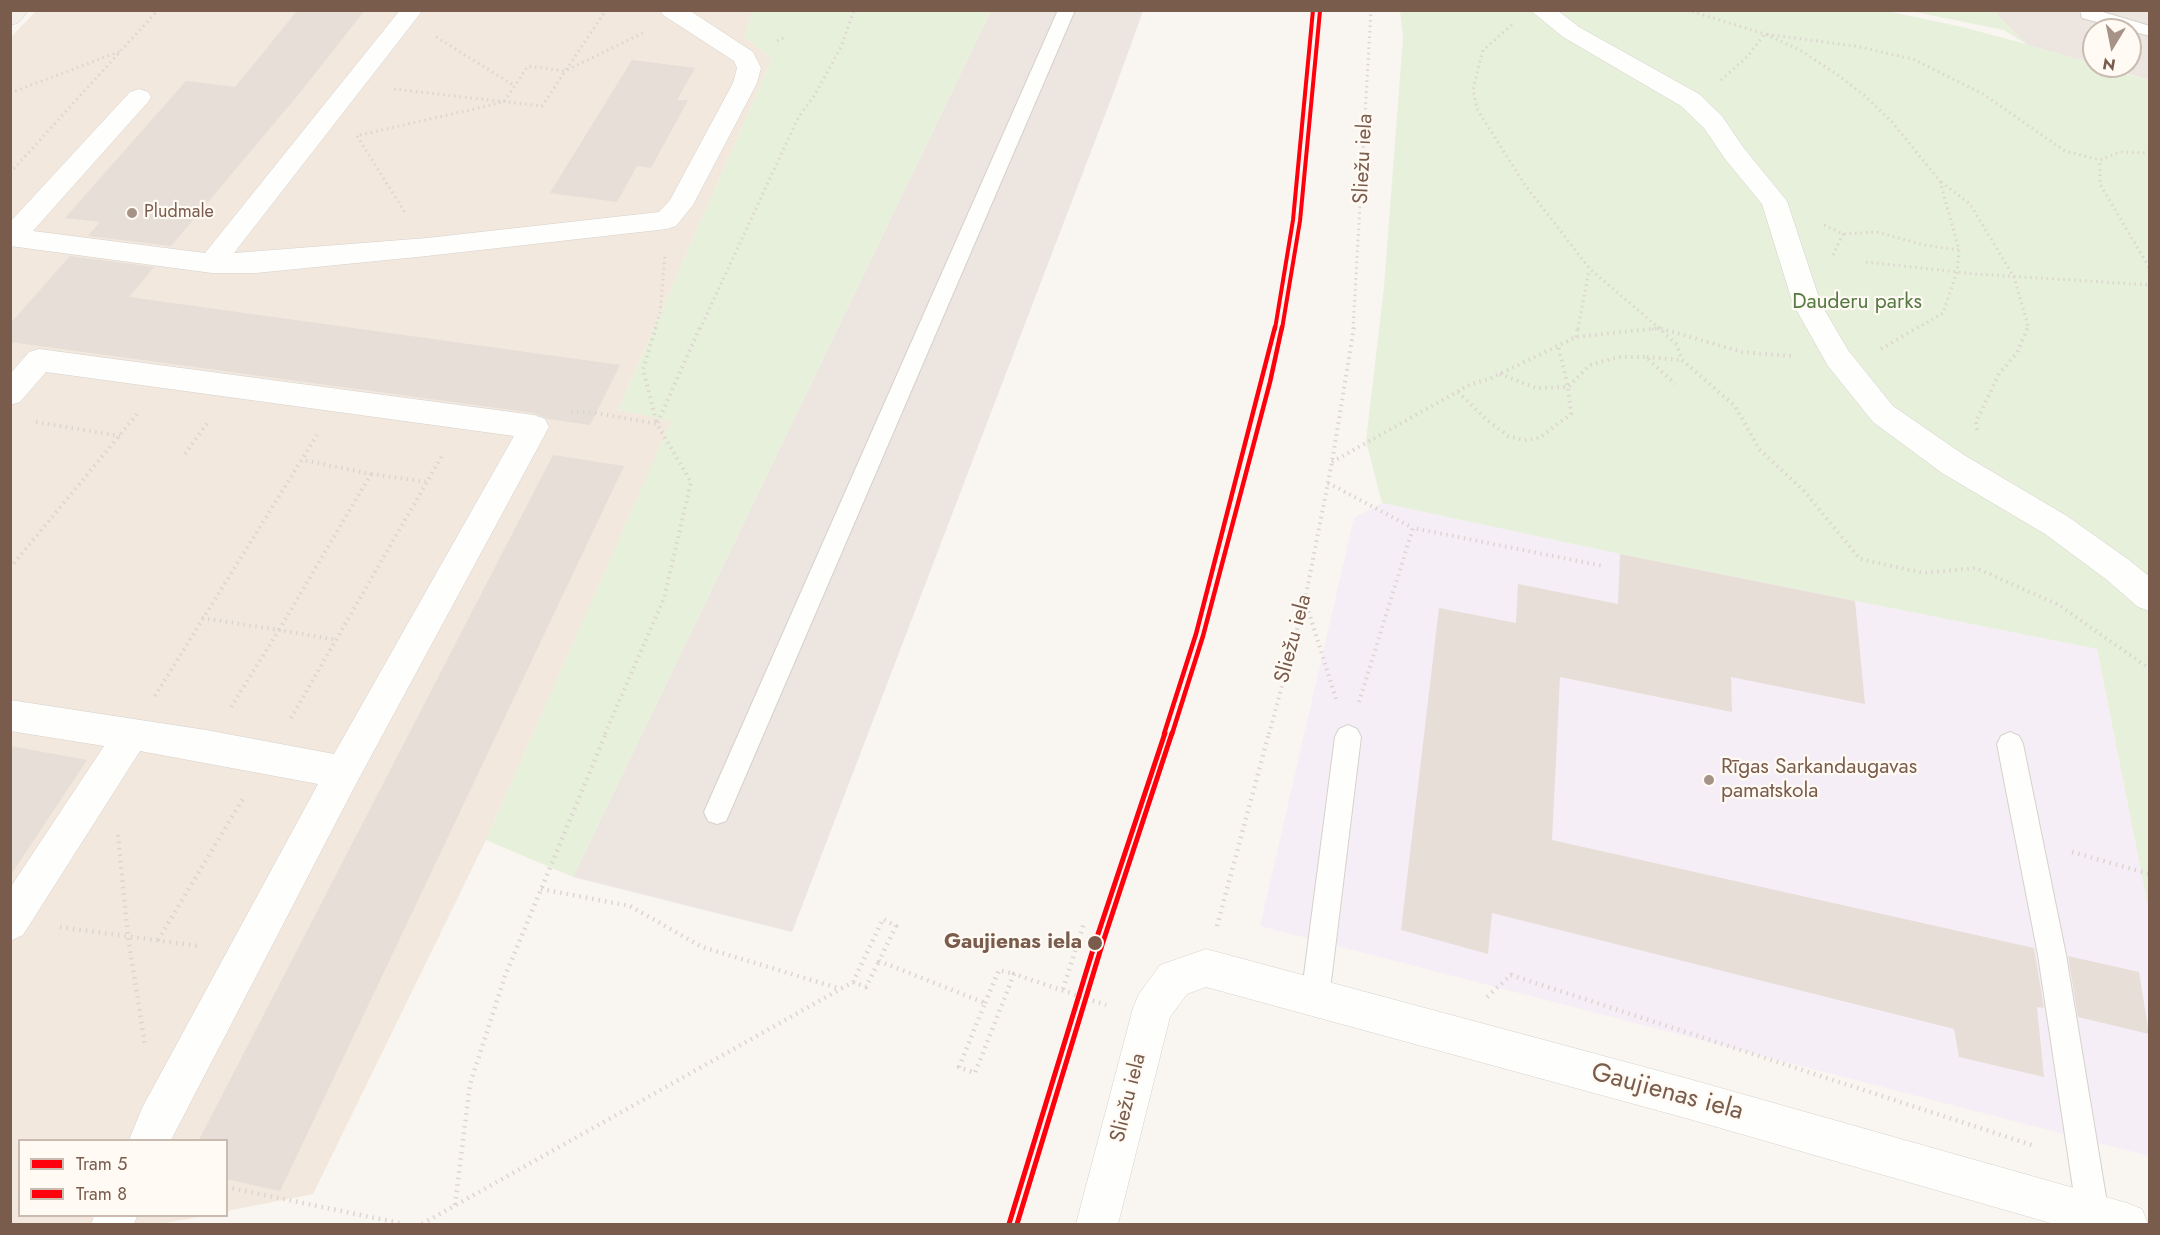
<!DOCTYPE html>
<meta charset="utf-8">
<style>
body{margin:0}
#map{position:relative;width:2160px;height:1235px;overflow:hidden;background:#f9f5f0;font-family:Jost,sans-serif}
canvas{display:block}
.frame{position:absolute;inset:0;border:12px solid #7a5c4d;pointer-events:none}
.legend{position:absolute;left:18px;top:1139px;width:210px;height:78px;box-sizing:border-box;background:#fffaf3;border:2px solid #cabbb1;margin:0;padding:8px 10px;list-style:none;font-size:18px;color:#7a5c4d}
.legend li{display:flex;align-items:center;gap:12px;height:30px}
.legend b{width:30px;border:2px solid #cabbb1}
.north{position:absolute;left:2082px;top:18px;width:60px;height:60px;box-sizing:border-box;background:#fffaf3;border:2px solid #cabbb1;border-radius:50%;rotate:190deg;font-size:16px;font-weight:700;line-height:24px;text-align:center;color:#7a5c4d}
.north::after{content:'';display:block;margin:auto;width:21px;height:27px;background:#a69286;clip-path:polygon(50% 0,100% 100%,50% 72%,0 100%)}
</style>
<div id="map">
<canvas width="2160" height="1235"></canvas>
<div class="frame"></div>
<ul class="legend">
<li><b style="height:8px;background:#ff000c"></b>Tram 5</li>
<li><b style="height:8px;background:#ff000c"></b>Tram 8</li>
</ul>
<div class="north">N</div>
</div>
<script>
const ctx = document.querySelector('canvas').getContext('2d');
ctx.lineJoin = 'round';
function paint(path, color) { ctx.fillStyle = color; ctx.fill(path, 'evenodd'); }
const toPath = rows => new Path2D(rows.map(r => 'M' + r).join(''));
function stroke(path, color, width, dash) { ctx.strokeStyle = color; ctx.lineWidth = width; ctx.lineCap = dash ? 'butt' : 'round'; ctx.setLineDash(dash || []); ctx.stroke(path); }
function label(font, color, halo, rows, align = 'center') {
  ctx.font = font + ' Jost,sans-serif'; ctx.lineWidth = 4.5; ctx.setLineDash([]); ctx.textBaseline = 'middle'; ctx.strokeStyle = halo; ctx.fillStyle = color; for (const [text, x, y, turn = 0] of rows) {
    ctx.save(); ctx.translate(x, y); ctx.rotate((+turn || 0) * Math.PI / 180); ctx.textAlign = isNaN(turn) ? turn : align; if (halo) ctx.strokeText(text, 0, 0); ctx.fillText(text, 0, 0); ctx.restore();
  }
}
const residential = toPath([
 [37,10,752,11,745,37,772,59,618,410,672,420,486,840,313,1194,227,1211,226,1140,20,1140,20,1216,205,1216,159,1224,11,1224,11,37]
]);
const industrial = toPath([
 [991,11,1143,11,1113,94,792,932,573,877],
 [1997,11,2149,11,2149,80,2101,66,2130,66,2130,30,2094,30,2094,64,2028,45,1997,15]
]);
const education = toPath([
 [1382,503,1620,554,2097,649,2149,911,2149,1156,1260,926,1354,518]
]);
const green = toPath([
 [752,11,991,11,573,877,486,840,671,421,618,410,772,59,745,37],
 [1400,11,1887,11,1962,27,2026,44,2004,30,1910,11,1997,11,1997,15,2028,45,2094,64,2094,66,2149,80,2149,911,2097,649,1620,554,1382,503,1366,441,1384,287,1403,38]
]);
const building = toPath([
 [298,10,365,10,298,95,171,246,88,236,100,222,65,218,186,81,235,87],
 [632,60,695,68,677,100,688,100,651,168,637,166,617,202,550,193],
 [70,256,154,267,129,297,620,365,590,425,548,419,534,413,10,342,10,324],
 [553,455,624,466,280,1191,226,1179,226,1140,199,1140],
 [1620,554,1855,601,1865,704,1731,677,1732,712,1560,677,1552,840,2034,948,2044,1008,2037,1007,2044,1077,1959,1057,1954,1029,1492,913,1488,954,1401,930,1439,608,1516,623,1518,584,1618,604],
 [10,746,87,760,10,876],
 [2068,956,2139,972,2149,1034,2078,1017]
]);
const pathFar2 = toPath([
 [1687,10,1765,34,1800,50,1838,75,1865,96,1892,122,1940,181,1959,250,1957,272,1943,313,1916,329],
 [1512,25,1483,50,1473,89,1477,109,1525,185,1590,269,1660,329],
 [436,37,515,86],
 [777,41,786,37],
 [1721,80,1747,57,1765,34,1855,46,1913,59,1983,94,2065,151,2100,160],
 [394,89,542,106,606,10],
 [10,93,121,51],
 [360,135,504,102,528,66,565,71,645,32],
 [357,136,406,214],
 [2150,153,2120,152,2100,160,2100,184,2150,269],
 [10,173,158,10],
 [1941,182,1970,204,2014,277,2029,329],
 [1824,225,1843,234,1877,232,1924,245,1959,250],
 [1833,255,1843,234],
 [1866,262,1976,274,2150,285],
 [655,329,660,313,665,256],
 [700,329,798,118,814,96,841,47,854,10],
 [1353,329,1371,10],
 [1578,329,1589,270],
 [1652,329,1662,329]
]);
const pathFar1 = toPath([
 [1658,327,1677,345,1682,360,1735,406,1759,449,1804,491,1860,559,1924,573,1976,568,2059,605,2150,669],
 [1576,337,1578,327],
 [1881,349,1918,327],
 [1647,357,1682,360],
 [1500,374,1536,388,1568,387,1590,365,1618,357,1646,357,1675,384],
 [1458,392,1487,420,1508,436,1524,440,1539,438,1571,414,1568,387,1558,345],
 [571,412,596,413,657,424,643,369,656,327],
 [36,422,120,436],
 [1977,430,1976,422,1999,374,2017,353,2028,327],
 [185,454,208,422],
 [1332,462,1471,384,1489,379,1576,337,1659,328,1742,352,1791,356],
 [371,474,428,482],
 [1328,483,1413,528],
 [10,568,138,413],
 [1305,600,1337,702],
 [202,618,279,630,371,474,303,460],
 [155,696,317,435],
 [1359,702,1413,528,1603,566],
 [231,707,279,630,337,640],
 [291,718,443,454],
 [605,734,664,598,691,482,657,424,700,327],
 [1269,734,1305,600,1332,462,1354,327]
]);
const path = toPath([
 [118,835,128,937,145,1045],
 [2072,852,2150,874],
 [541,889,630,906,702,947,841,989],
 [1217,926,1269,733],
 [60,927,198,946],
 [158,940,244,797],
 [853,982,866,987,879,961],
 [1063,989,1084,923],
 [1487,997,1511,975,2035,1146],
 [985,1003,999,970,1014,974],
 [226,1187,404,1224],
 [455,1205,470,1084,505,976,606,733],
 [422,1224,853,982,883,919,896,926,879,961,985,1003,959,1067,975,1073,1014,974,1106,1005]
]);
const lane = toPath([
 [1058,10,1075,10,730,812,726,821,717,824,708,821,704,812,1058,10],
 [2080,10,2096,10,2150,26,2150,36,2082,18,2080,10],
 [1348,725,1357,729,1361,737,1329,998,1325,1008,1315,1012,1305,1008,1301,998,1335,737,1339,729,1348,725],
 [2010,732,2019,736,2023,744,2066,955,2109,1215,2105,1224,2081,1224,2077,1215,2038,955,1997,744,2001,736,2010,732]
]);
const street = toPath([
 [400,10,423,10,234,253,427,238,659,212,670,200,733,83,737,68,734,61,663,15,660,10,689,10,753,52,761,68,757,83,693,205,676,226,667,229,427,256,256,273,212,273,10,246,10,222,130,92,139,89,148,92,151,97,148,102,33,231,205,253,400,10],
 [1530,10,1557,10,1579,27,1699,94,1722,116,1743,147,1787,201,1821,304,1848,350,1893,406,1964,455,2067,516,2129,560,2150,577,2150,611,2138,607,2107,580,2045,534,1942,473,1873,422,1828,366,1793,304,1762,204,1725,159,1704,128,1681,106,1563,37,1530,10],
 [39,349,534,415,545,419,549,427,356,784,171,1140,129,1140,142,1108,318,784,140,751,23,935,10,941,10,888,104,746,10,731,10,700,206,730,334,754,514,436,46,372,20,402,10,405,10,374,29,352,39,349],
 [1206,949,1689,1079,2127,1203,2142,1209,2148,1224,2054,1224,1689,1119,1206,987,1187,994,1170,1017,1118,1224,1076,1224,1133,1008,1139,994,1160,965,1206,949],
 [94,1216,137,1216,134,1224,91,1224,94,1216]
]);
const primary = toPath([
 [10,10,29,10,18,23,10,25,10,10]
]);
const tram1Far2 = toPath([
 [1275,329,1293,220,1313,10]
]);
const tram1Far1 = toPath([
 [1164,734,1196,634,1275,327]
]);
const tram1 = toPath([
 [1009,1224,1095,943,1165,733]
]);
const tram2Far2 = toPath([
 [1282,329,1300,221,1320,11]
]);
const tram2Far1 = toPath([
 [1172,734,1203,636,1270,382,1282,327]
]);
const tram2 = toPath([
 [1017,1224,1102,945,1172,733]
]);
const markers = [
 [132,213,6,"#a69286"],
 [1709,780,6,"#a69286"],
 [1095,943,8,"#7a5c4d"]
];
const farPoinames = [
 ["Pludmale",144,213]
];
const streetNames = [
 ["Sliežu iela",1364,159,-87],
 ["Sliežu iela",1294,639,-75],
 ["Sliežu iela",1129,1098,-76]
];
const parkNames = [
 ["Dauderu parks",1857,303]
];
const poiNames = [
 ["Rīgas Sarkandaugavas",1721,768],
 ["pamatskola",1721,792]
];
const stopNames = [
 ["Gaujienas iela",1082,943]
];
const nearStreetnames = [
 ["Gaujienas iela",1667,1093,15]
];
paint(residential, '#f2e8de');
paint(industrial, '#ede5e0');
paint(education, '#f6eef6');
paint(green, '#e7f0db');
paint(building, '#e6ded7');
stroke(lane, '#d7d1cb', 2);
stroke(street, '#d7d1cb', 1);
stroke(primary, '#dad1cc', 1);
stroke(pathFar2, '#dcd5d0', 3, [1.5, 4]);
stroke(pathFar1, '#dcd5d0', 4, [1.5, 4.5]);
stroke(path, '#dcd5d0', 4.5, [1.5, 5]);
paint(lane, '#fefefd');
paint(street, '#fefefd');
paint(primary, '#f3eee8');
stroke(tram1Far2, '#ff000c', 4);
stroke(tram1Far1, '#ff000c', 4.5);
stroke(tram1, '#ff000c', 5);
stroke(tram2Far2, '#ff000c', 4);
stroke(tram2Far1, '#ff000c', 4.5);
stroke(tram2, '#ff000c', 5);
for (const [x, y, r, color] of markers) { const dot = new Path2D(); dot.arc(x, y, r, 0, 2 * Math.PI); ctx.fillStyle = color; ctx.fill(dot); stroke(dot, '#fffaf3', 2); }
label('18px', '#7a5c4d', '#fffaf3', farPoinames, 'left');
label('21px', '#7a5c4d', '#fffaf3', streetNames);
label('21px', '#537a41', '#fffaf3', parkNames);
label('21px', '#7a5c4d', '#fffaf3', poiNames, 'left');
label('bold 21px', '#7a5c4d', '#fffaf3', stopNames, 'right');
label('26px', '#7a5c4d', '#fffaf3', nearStreetnames);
</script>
